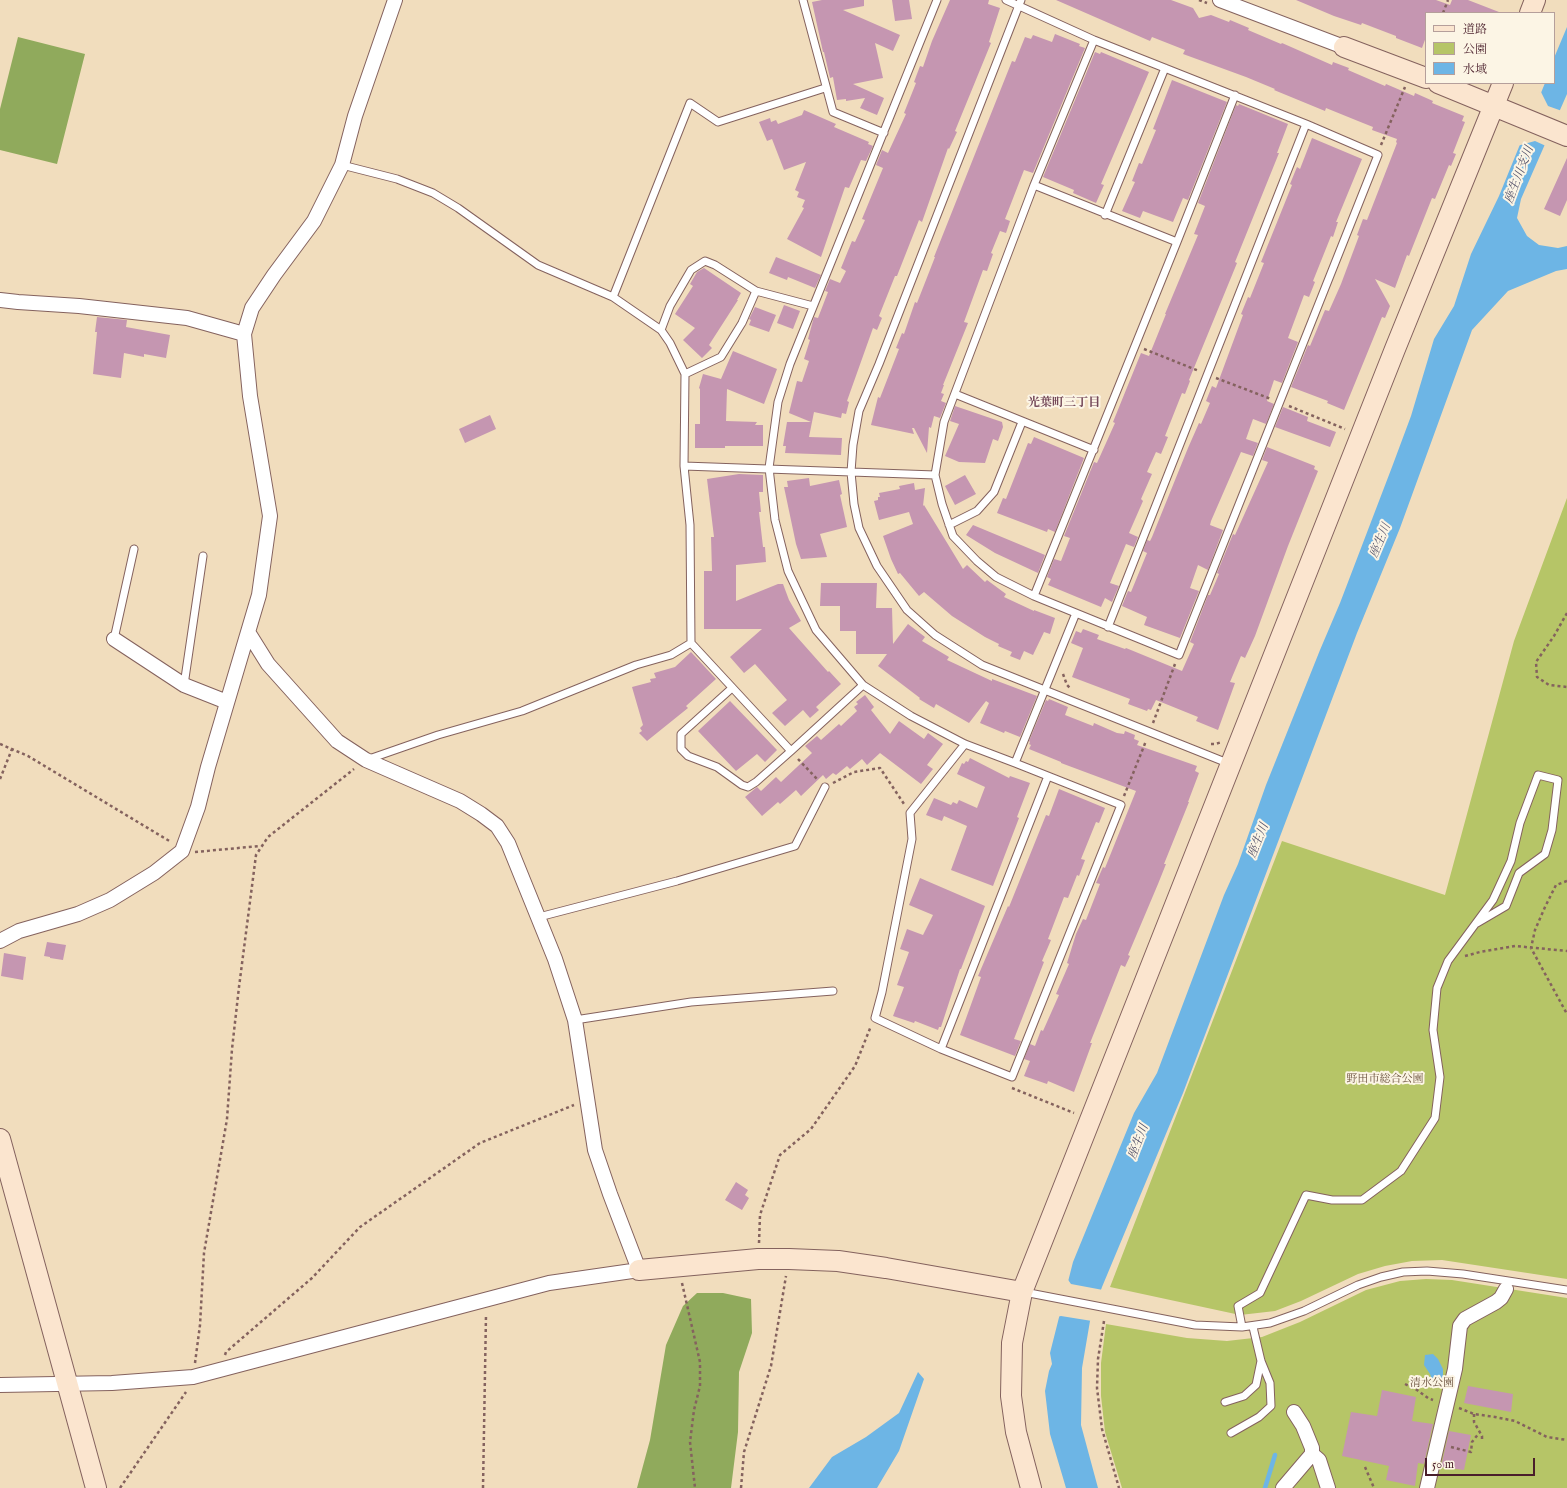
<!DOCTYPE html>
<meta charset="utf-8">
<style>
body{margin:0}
#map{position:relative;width:1567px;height:1488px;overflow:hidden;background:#f1ddbd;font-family:"IM FELL English","Noto Serif JP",serif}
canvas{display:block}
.legend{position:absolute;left:1425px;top:12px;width:130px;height:72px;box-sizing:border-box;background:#fcf5e5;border:1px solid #b59f9b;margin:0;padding:5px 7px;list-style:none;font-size:12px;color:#4a1f2b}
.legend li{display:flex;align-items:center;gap:8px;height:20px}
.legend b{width:20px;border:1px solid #b59f9b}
.scale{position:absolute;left:1425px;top:1458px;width:110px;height:18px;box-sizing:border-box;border:2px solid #4a1f2b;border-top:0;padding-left:5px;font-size:12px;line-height:14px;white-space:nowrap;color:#4a1f2b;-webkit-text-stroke:3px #fcf5e5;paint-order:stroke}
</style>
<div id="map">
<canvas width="1567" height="1488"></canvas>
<ul class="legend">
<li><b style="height:5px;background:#fbe5cf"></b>道路</li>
<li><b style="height:11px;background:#b6c567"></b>公園</li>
<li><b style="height:11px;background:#6db5e5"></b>水域</li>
</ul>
<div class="scale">50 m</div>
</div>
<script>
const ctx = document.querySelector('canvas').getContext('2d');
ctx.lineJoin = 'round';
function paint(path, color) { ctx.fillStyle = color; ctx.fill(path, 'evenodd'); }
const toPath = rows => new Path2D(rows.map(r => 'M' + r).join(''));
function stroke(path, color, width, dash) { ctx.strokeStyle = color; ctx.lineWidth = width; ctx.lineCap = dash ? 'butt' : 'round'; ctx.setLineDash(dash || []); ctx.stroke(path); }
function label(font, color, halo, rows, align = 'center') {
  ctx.font = font + ' "IM FELL English","Noto Serif JP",serif'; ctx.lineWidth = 4; ctx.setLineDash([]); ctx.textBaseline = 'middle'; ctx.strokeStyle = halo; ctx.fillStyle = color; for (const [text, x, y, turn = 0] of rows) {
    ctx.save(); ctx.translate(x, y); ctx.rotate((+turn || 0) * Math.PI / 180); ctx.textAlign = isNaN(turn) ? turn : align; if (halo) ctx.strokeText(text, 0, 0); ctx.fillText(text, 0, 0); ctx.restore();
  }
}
const green = toPath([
 [1567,498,1567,1279,1442,1260,1412,1261,1385,1266,1358,1274,1301,1301,1275,1311,1240,1315,1110,1287,1282,841,1445,895,1514,641],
 [1426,1279,1452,1280,1567,1298,1567,1488,1122,1488,1105,1432,1101,1396,1101,1363,1106,1324,1187,1338,1227,1341,1262,1337,1300,1322,1366,1290,1400,1281]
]);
const forest = toPath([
 [18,37,85,54,57,164,0,150,0,109],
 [697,1293,723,1293,751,1299,752,1333,739,1372,738,1432,731,1488,637,1488,650,1440,666,1345,683,1306]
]);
const water = toPath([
 [1567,27,1567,94,1521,199,1517,218,1527,236,1539,245,1558,248,1567,246,1567,269,1556,271,1508,291,1472,330,1400,528,1357,633,1183,1093,1102,1287,1090,1321,1082,1368,1081,1425,1098,1488,1066,1488,1050,1434,1045,1391,1049,1371,1052,1364,1050,1353,1073,1262,1134,1113,1157,1073,1224,895,1238,864,1266,785,1320,650,1340,603,1392,467,1411,416,1434,339,1454,306,1471,254,1499,196,1545,83,1554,83,1554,58],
 [1433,1354,1438,1359,1443,1369,1443,1382,1433,1383,1430,1374,1424,1365,1425,1355],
 [918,1372,924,1379,899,1451,877,1488,809,1488,832,1457,866,1437,899,1413]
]);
const pier = toPath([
 [1540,90,1548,106,1562,111,1546,146,1535,141,1517,146],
 [1066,1277,1071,1284,1103,1290,1092,1321,1061,1316,1056,1317]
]);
const stream = toPath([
 [1265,1488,1275,1455]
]);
const building = toPath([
 [822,0,864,0,864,6,843,10,900,35,893,51,875,43,883,78,853,84,884,98,877,115,860,108,865,98,846,101,846,99,837,100,833,77,830,78,824,52,823,52,812,2],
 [892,0,909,0,912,19,895,21],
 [950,0,989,0,988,4,1000,8,989,42,991,43,955,131,957,132,949,149,948,148,922,222,919,220,897,276,895,276,879,316,882,318,877,330,873,328,847,401,849,402,846,414,842,413,841,418,814,412,809,437,842,438,841,455,785,453,786,446,783,446,787,422,811,422,789,413,797,381,802,382,809,361,804,359,810,340,808,339,812,324,814,317,818,318,828,292,825,291,830,279,840,283,846,271,841,268,852,241,855,242,865,220,862,219,883,168,876,165,882,150,888,153,906,114,904,113,916,83,914,82,920,66,923,67,932,41],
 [1056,0,1171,0,1193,8,1199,18,1211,15,1229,22,1230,20,1249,28,1248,30,1281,44,1282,43,1332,65,1333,62,1349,68,1348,70,1385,86,1386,84,1414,96,1415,93,1433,101,1432,103,1464,116,1462,121,1465,122,1453,153,1456,154,1451,166,1449,165,1435,199,1432,198,1409,256,1407,255,1395,288,1375,279,1390,306,1385,318,1382,317,1344,410,1327,403,1328,401,1291,387,1308,345,1310,346,1325,310,1329,311,1341,284,1359,236,1357,235,1363,219,1367,220,1397,143,1396,142,1397,139,1372,130,1373,127,1358,121,1326,108,1325,111,1274,90,1275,89,1246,77,1183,54,1185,50,1152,37,1150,41],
 [1296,0,1436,0,1450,5,1452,0,1468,0,1499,12,1426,13,1426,37,1422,48,1396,38,1396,36,1362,23,1361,25,1334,16],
 [1055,34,1080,44,1079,46,1085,48,1033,173,1024,170,1005,219,1010,221,1006,233,1000,231,991,253,993,254,987,271,983,270,964,322,968,323,943,385,944,385,941,393,944,394,941,401,946,403,940,418,934,416,931,428,929,427,927,453,914,428,912,428,914,434,871,425,878,397,880,398,899,349,896,348,902,333,904,334,915,302,917,303,935,257,934,257,1012,61,1015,62,1025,37,1031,39,1033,35,1052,42],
 [1095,52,1100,54,1101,52,1149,72,1101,184,1104,185,1096,203,1073,193,1074,190,1043,177],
 [1172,80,1227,102,1188,200,1183,198,1173,222,1143,211,1140,218,1122,211,1135,182,1132,181,1139,163,1142,164,1156,130,1153,129],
 [1239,104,1288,124,1277,153,1279,153,1235,262,1237,263,1189,380,1190,381,1185,394,1182,393,1165,436,1168,437,1161,454,1156,452,1147,472,1152,474,1141,499,1143,501,1129,533,1138,537,1134,547,1126,544,1110,583,1119,586,1112,602,1105,598,1101,607,1048,585,1051,579,1047,577,1054,559,1061,561,1070,538,1064,536,1094,462,1097,463,1115,423,1113,422,1141,353,1149,356,1166,314,1165,314,1198,235,1194,234,1205,206,1198,203,1236,105,1238,106],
 [804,110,836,124,834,127,869,142,868,144,873,146,866,161,861,160,849,188,845,187,821,257,787,239,804,208,802,207,805,200,797,197,799,192,795,190,806,162,784,170,772,139,767,141,759,122,770,118,771,122,776,120,778,124,802,115],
 [1312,138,1362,159,1336,222,1338,222,1333,237,1331,236,1313,281,1315,282,1309,297,1304,295,1288,338,1298,342,1282,383,1274,380,1267,401,1274,404,1266,424,1253,419,1246,439,1258,443,1253,456,1241,452,1211,521,1210,525,1223,530,1208,570,1198,565,1190,588,1199,591,1180,638,1144,625,1147,617,1122,606,1128,591,1131,592,1147,553,1143,551,1147,540,1150,541,1152,537,1188,448,1199,423,1201,424,1210,403,1206,401,1212,386,1216,388,1243,315,1241,314,1248,297,1250,298,1264,263,1261,262,1292,185,1290,184,1297,167,1300,169],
 [1567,158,1567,200,1560,216,1544,209],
 [776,257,821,275,815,288,788,277,787,280,769,273],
 [704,268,741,293,737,300,738,300,709,345,712,348,702,358,683,340,695,328,675,314,693,286,690,284,697,272],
 [784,305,800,311,793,329,777,323],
 [755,307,776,315,769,332,749,325,751,320,749,319],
 [97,317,127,320,126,327,170,335,166,358,144,354,144,357,124,353,121,378,93,374,97,332,95,332],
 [733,351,777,369,764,404,727,389,726,421,757,422,755,425,763,425,763,446,725,446,725,448,695,448,695,424,700,424,700,389,699,388,703,374,721,379],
 [955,406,1002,422,1003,427,998,441,993,439,985,463,959,462,945,456,959,424,950,421],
 [1283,407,1308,417,1307,421,1336,432,1330,447,1275,427],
 [490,415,496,429,465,443,459,429],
 [1034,437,1084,458,1055,532,1048,529,1047,532,997,513,1003,498,1006,499,1028,443,1031,444],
 [1267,447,1315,466,1314,469,1318,471,1288,546,1255,636,1245,658,1241,656,1230,682,1235,683,1218,730,1196,721,1198,717,1156,700,1151,710,1148,709,1147,711,1128,704,1130,699,1072,677,1083,648,1071,643,1076,631,1081,633,1083,629,1099,635,1097,639,1125,649,1126,648,1182,671,1194,644,1190,642,1208,595,1210,595,1219,574,1217,573,1233,534,1235,535,1268,462,1262,460],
 [739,474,763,475,763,492,759,492,761,512,759,512,763,547,765,547,766,562,736,565,736,601,778,584,783,584,789,600,801,621,789,628,828,672,829,671,841,684,816,707,819,710,810,718,803,710,785,726,772,713,787,700,755,664,744,673,730,657,762,629,704,629,704,571,712,571,711,537,714,537,707,479],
 [965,475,976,494,955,505,945,486],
 [809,478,810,486,839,480,842,494,840,495,847,527,820,534,827,557,801,559,796,544,784,487,788,487,787,481],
 [914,483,915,490,925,488,923,506,924,505,963,569,967,565,985,582,987,580,1006,594,1004,597,1034,611,1034,610,1055,618,1050,634,1044,632,1033,655,1024,651,1020,660,1010,656,1012,652,998,646,999,644,985,637,952,616,924,592,919,596,900,573,898,574,891,559,883,536,913,524,909,512,879,520,874,501,878,500,878,497,880,497,879,493,900,489,899,486],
 [973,525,1045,555,1038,573,995,553,966,535],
 [821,583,877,583,876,608,892,608,893,644,908,624,925,637,922,641,949,657,947,660,992,681,992,679,1037,696,1020,737,1005,731,1004,733,980,723,989,703,986,701,969,723,936,704,934,708,919,699,920,698,878,666,887,654,856,654,856,631,840,631,840,606,820,606],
 [691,652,716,679,686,706,688,708,647,741,639,733,642,731,640,728,643,725,632,687,651,682,650,679,656,678,654,673,675,667],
 [865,695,874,707,871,710,890,734,899,721,924,739,928,733,943,744,927,765,933,769,921,784,880,753,867,765,862,759,850,769,847,766,836,775,833,773,826,779,823,775,801,796,796,790,780,804,778,802,762,816,745,797,757,787,761,791,776,777,781,782,812,753,805,746,817,736,821,740,839,724,841,726,857,711,854,707,858,704,856,702],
 [1049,699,1068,707,1065,715,1093,726,1094,723,1117,733,1124,734,1125,731,1135,735,1134,739,1139,741,1137,745,1197,766,1195,771,1199,773,1188,802,1189,802,1164,864,1166,864,1158,884,1128,955,1130,956,1125,967,1121,965,1102,1013,1090,1043,1092,1043,1074,1092,1048,1081,1047,1084,1024,1076,1030,1061,1024,1059,1030,1044,1035,1046,1041,1030,1043,1031,1059,995,1056,994,1069,964,1067,963,1076,934,1083,919,1086,920,1100,884,1096,883,1103,867,1105,868,1136,791,1061,763,1061,762,1029,749,1031,745,1029,744,1030,742,1029,741,1046,700,1048,701],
 [730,701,777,750,765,762,757,754,736,771,698,731],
 [970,758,1009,778,1010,776,1030,783,1017,817,1019,818,993,886,951,870,967,826,944,816,942,821,926,815,934,798,951,805,953,802,957,804,959,800,977,808,985,787,957,774,962,763,964,764,966,761,968,762],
 [1059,789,1105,808,1099,823,1096,822,1081,859,1085,860,1079,876,1077,875,1068,898,1064,897,1048,939,1051,940,1042,961,1044,962,1014,1039,1021,1041,1015,1056,960,1035,981,977,978,976,1008,906,1009,907,1046,815,1049,816],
 [920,878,985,906,961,969,960,969,941,1027,939,1027,938,1030,915,1021,914,1023,893,1016,904,987,897,985,909,952,900,949,907,929,923,935,933,915,909,905],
 [47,942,66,945,63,960,50,958,50,957,44,956],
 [4,953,26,957,23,980,1,976],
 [736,1182,748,1190,745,1195,749,1198,742,1210,725,1200],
 [1468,1386,1513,1394,1511,1412,1464,1403],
 [1382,1390,1416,1397,1412,1421,1433,1424,1424,1464,1418,1463,1415,1486,1386,1480,1389,1466,1342,1456,1351,1412,1377,1416],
 [1449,1431,1471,1435,1464,1470,1441,1467]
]);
const path = toPath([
 [1199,0,1207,3],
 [1443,13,1448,0],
 [1381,145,1405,87],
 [1144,349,1199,371],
 [1216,378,1271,399],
 [1289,406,1345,429],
 [1567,613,1554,636,1536,662,1537,677,1549,685,1567,687],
 [1063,674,1067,685,1071,689],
 [1153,723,1175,664],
 [0,744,28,756,171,842],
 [1211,744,1215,744,1222,742],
 [798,759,818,780],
 [0,779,12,749],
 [833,783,854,772,880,768,904,804],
 [1124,796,1146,741],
 [195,852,260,846],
 [1567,881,1556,885,1545,907,1535,930,1531,948,1567,1014],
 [1465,956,1480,952,1515,946,1567,951],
 [1012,1088,1074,1113],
 [759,1243,760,1215,780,1155,811,1129,855,1066,871,1026],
 [682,1283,700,1362,700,1386,694,1410,690,1442,695,1488],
 [1104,1321,1098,1359,1097,1388,1102,1429,1119,1488],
 [225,1355,226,1352,312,1278,360,1227,480,1143,574,1105],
 [195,1363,200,1325,204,1253,227,1119,232,1049,239,987,256,855,268,837,354,769],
 [1405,1384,1417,1390,1428,1398,1433,1400],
 [1459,1408,1474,1414,1495,1417,1515,1421,1547,1437,1567,1440],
 [1474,1414,1474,1422,1482,1436,1482,1439],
 [1451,1447,1471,1452,1472,1442,1479,1433],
 [1365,1467,1374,1488],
 [120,1488,186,1392],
 [483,1488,486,1315],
 [741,1488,744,1452,771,1366,786,1276]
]);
const lane = toPath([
 [803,0,833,112,884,133],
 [937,0,790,364,778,402,769,468,775,520,788,571,816,630,863,685,911,716,965,744,1015,763,1121,805,1012,1077,941,1049,875,1018,882,992,912,839,910,813,965,744],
 [1006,0,1094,40,1306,124,1378,155,1179,655,1034,596,996,577,977,561,953,536,942,504,935,475,944,422,1034,185,1094,40],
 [1021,0,879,364,859,411,853,445,851,472,854,504,859,528,877,566,907,610,935,635,982,665,1230,764],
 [342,165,397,179,433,193,458,208,538,265,613,297,661,330,670,343,685,374,684,466,690,525,691,643,791,751,863,685],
 [1034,185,1177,242],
 [1105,215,1165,68],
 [613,297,690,103,718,122,825,88],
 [661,330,670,306,691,270,705,261,715,265,756,291,813,306],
 [685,374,721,357,742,323,756,291],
 [955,394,1094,450],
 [684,466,935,475],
 [949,525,977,511,994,492,1022,422],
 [1034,596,1177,242,1235,95],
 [1108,627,1306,124],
 [114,639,134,549],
 [184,685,203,556],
 [732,688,681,734,681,749,688,756,717,767,742,785,748,787,756,782,791,751],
 [369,759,438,735,522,711,636,665,671,655,691,643],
 [1015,763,1076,613],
 [539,917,677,881,795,846,825,787],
 [575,1020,691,1002,833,991],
 [941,1049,1048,776],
 [1024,1292,1195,1325,1242,1327,1270,1323,1304,1311,1358,1285,1381,1277,1403,1272,1427,1271,1463,1274,1567,1290],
 [1242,1327,1238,1306,1260,1293,1306,1195,1332,1200,1362,1200,1401,1171,1435,1118,1440,1077,1433,1030,1437,988,1448,961,1493,900,1511,861,1520,823,1538,775,1558,780,1552,830,1545,854,1519,873,1506,906,1477,923],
 [1225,1402,1244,1396,1256,1385,1261,1361],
 [1231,1433,1259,1417,1271,1406,1270,1383,1261,1361,1253,1327]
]);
const street = toPath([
 [1220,0,1344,47],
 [0,300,18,302,79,306,187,318,244,334],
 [114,639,184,685,227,702],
 [0,941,19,931,78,914,110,900,154,873,182,851,198,807,208,767,248,632],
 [0,1385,112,1383,193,1377,549,1283,639,1270,610,1194,595,1150,575,1020,555,959,508,843,497,826,481,814,460,801,366,760,337,741,268,664,248,632,259,595,270,516,250,396,244,334,252,308,274,275,314,221,342,165,355,116,395,0],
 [1312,1454,1319,1460,1328,1488],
 [1283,1488,1312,1454,1312,1448,1303,1426,1294,1412],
 [1427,1488,1455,1369,1460,1326,1465,1319,1496,1302,1501,1298,1506,1289]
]);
const secondary = toPath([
 [1530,13,1535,0],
 [1344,47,1426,78],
 [1438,83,1567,136],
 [0,1139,96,1488],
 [639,1270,758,1259,789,1259,838,1261,886,1268,1022,1292],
 [1031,1488,1016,1432,1011,1396,1012,1343,1022,1292,1395,349,1503,83]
]);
const parkNames = [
 ["野田市総合公園",1385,1080],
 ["清水公園",1432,1384]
];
const waterNames = [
 ["座生川支川",1520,175,-69],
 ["座生川",1381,541,-67],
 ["座生川",1259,841,-68],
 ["座生川",1139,1142,-69]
];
const neighbourhoodNames = [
 ["光葉町三丁目",1064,404]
];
paint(green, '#b6c567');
paint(forest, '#90aa5c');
paint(water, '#6db5e5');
paint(pier, '#f1ddbd');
stroke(stream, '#6db5e5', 4.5);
paint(building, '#c596b1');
stroke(lane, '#84625e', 9);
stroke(street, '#84625e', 16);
stroke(secondary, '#84625e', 22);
stroke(path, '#84625e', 2.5, [3, 3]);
stroke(lane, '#fff', 7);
stroke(street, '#fff', 14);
stroke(secondary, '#fbe5cf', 20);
label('11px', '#6a513d', '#fcf5e5', parkNames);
label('italic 12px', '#56546c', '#fcf5e5', waterNames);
label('bold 12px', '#75495a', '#fcf5e5', neighbourhoodNames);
</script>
